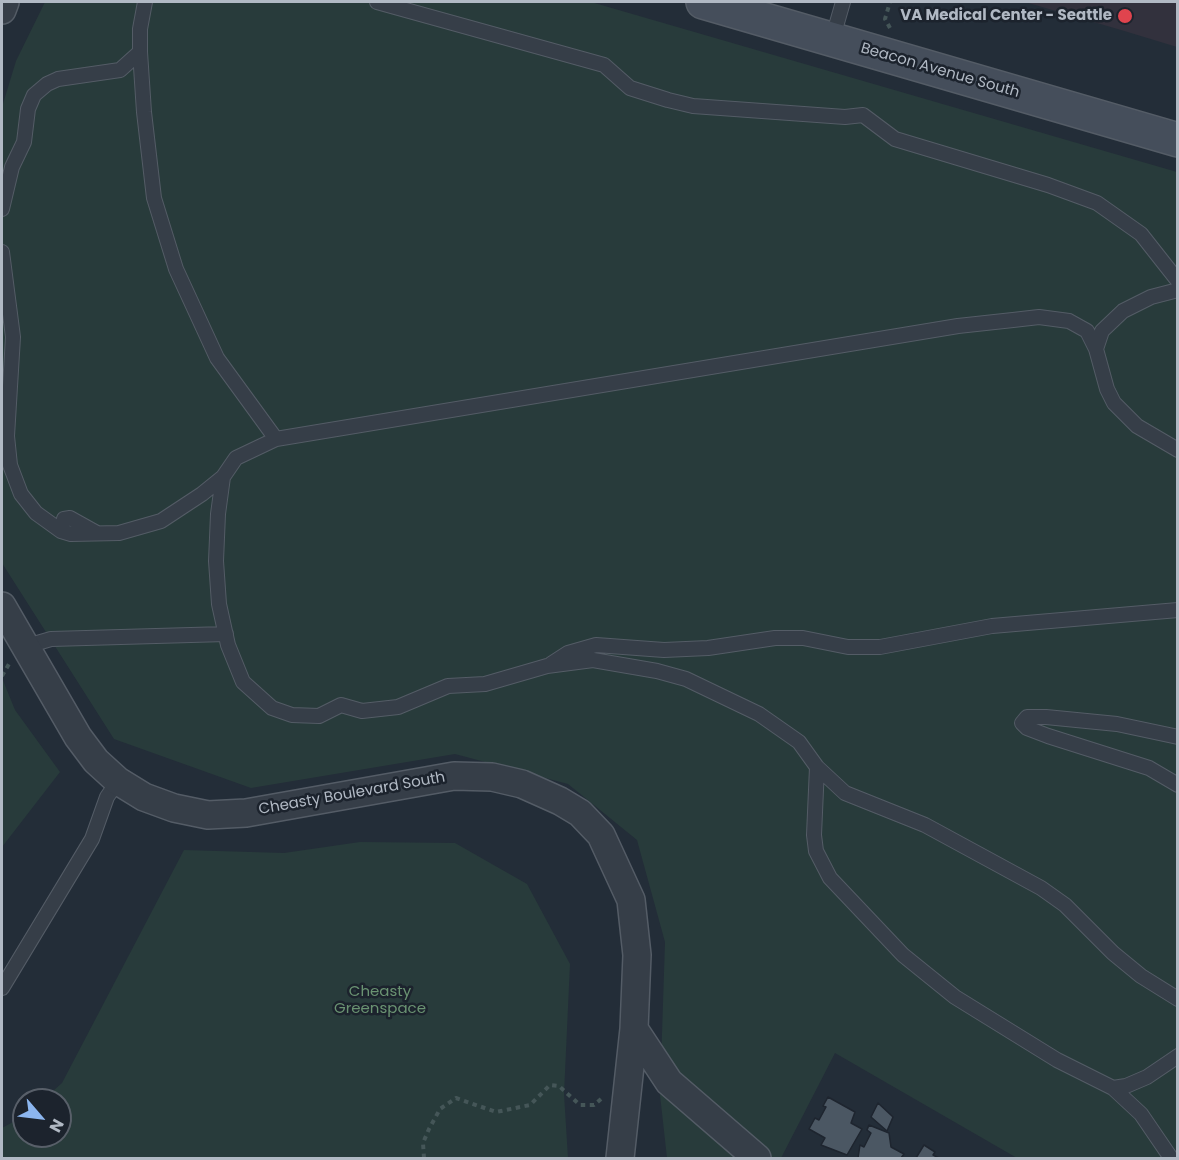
<!DOCTYPE html>
<style>
body{margin:0}
#map{position:relative;width:1179px;height:1160px;overflow:hidden;background:#232d38;font-family:Poppins,sans-serif}
canvas{display:block}
.frame{position:absolute;inset:0;border:3px solid #b1b9c4;pointer-events:none}
.north{position:absolute;left:12px;top:1088px;width:60px;height:60px;box-sizing:border-box;background:#1c232d;border:2px solid #585f69;border-radius:50%;rotate:118deg;font-size:16px;font-weight:700;line-height:24px;text-align:center;color:#b1b9c4}
.north::after{content:'';display:block;margin:auto;width:21px;height:27px;background:#8cb6ef;clip-path:polygon(50% 0,100% 100%,50% 72%,0 100%)}
</style>
<div id="map">
<canvas width="1179" height="1160"></canvas>
<div class="frame"></div>
<div class="north">N</div>
</div>
<script>
const ctx = document.querySelector('canvas').getContext('2d');
ctx.lineJoin = 'round';
function paint(path, color) { ctx.fillStyle = color; ctx.fill(path, 'evenodd'); }
const toPath = rows => new Path2D(rows.map(r => 'M' + r).join(''));
function stroke(path, color, width, dash) { ctx.strokeStyle = color; ctx.lineWidth = width; ctx.lineCap = dash ? 'butt' : 'round'; ctx.setLineDash(dash || []); ctx.stroke(path); }
function label(font, color, halo, rows, align = 'center') {
  ctx.font = font + ' Poppins,sans-serif'; ctx.lineWidth = 5; ctx.setLineDash([]); ctx.textBaseline = 'middle'; ctx.strokeStyle = halo; ctx.fillStyle = color; for (const [text, x, y, turn = 0] of rows) {
    ctx.save(); ctx.translate(x, y); ctx.rotate((+turn || 0) * Math.PI / 180); ctx.textAlign = isNaN(turn) ? turn : align; if (halo) ctx.strokeText(text, 0, 0); ctx.fillText(text, 0, 0); ctx.restore();
  }
}
const medical = toPath([
 [1025,2,1177,2,1177,47,1121,30]
]);
const green = toPath([
 [45,2,591,2,1177,172,1177,1158,1017,1158,835,1053,781,1158,667,1158,660,1095,665,942,637,840,568,784,455,754,251,788,114,739,2,563,2,107,16,61],
 [2,678,15,710,60,772,2,847],
 [360,842,455,843,527,884,570,964,564,1094,568,1158,2,1158,2,1128,24,1116,24,1136,60,1136,60,1100,43,1100,62,1083,184,850,284,853]
]);
const building = toPath([
 [828,1097,855,1112,851,1123,862,1129,847,1155,821,1145,825,1138,809,1129,815,1118,819,1120,826,1107,823,1106,828,1097],
 [878,1103,893,1117,887,1131,871,1117,878,1103],
 [869,1125,889,1133,891,1147,904,1154,901,1158,858,1158,860,1145,864,1147,871,1133,867,1130,869,1125],
 [924,1145,935,1152,933,1155,939,1158,916,1158,924,1145]
]);
const path = toPath([
 [890,28,885,19,890,2],
 [2,676,9,664],
 [424,1158,423,1143,429,1129,440,1109,456,1098,496,1112,530,1105,550,1085,559,1086,580,1105,594,1105,601,1099]
]);
const service = toPath([
 [145,2,140,29,140,52,144,112,154,198,176,269,217,358,276,439],
 [377,2,604,65,630,88,668,100,693,106,845,117,863,115,895,139,1048,185,1097,203,1141,234,1178,281],
 [832,40,843,2],
 [2,209,12,167,24,142,28,109,34,95,47,84,58,79,120,70,140,52],
 [2,252,13,337,7,436,10,465,21,494,36,513,61,531,71,534,119,533,161,521,202,494,223,477],
 [1178,290,1151,297,1123,311,1102,331,1096,349,1107,389,1114,403,1137,426,1178,450],
 [1096,349,1087,331,1069,321,1039,317,1013,320,958,326,276,439,236,458,223,477,218,514,216,561,219,604,228,645,243,682,272,708,292,715,319,716,341,705,362,711,398,707,448,686,485,684,547,666,593,660,657,671,686,679,759,714,799,742,817,767,814,835,816,851,830,878,903,955,955,997,1057,1060,1113,1088,1141,1114,1171,1158],
 [61,531,64,519,70,518,97,533],
 [27,646,51,639,226,634],
 [551,664,568,653,596,645,664,650,708,648,775,638,803,638,848,647,880,647,992,626,1178,610],
 [1178,737,1117,724,1046,717,1027,717,1022,723,1027,728,1048,736,1149,768,1178,785],
 [817,767,845,793,925,825,1041,888,1065,905,1113,953,1141,976,1178,999],
 [2,988,92,839,107,797,118,781],
 [1113,1088,1126,1086,1147,1077,1178,1056]
]);
const minor = toPath([
 [2,10,5,2],
 [2,606,78,737,96,761,118,781,144,797,174,808,208,815,246,813,454,776,492,777,522,784,560,801,580,813,601,835,631,900,637,955,634,1029,620,1158],
 [634,1029,669,1082,757,1158]
]);
const secondary = toPath([
 [703,2,1178,140]
]);
const markers = [
 [1125,16,8,"#e0444e"]
];
const poiNames = [
 ["VA Medical Center - Seattle",1112,16]
];
const streetNames = [
 ["Beacon Avenue South",940,71,16],
 ["Cheasty Boulevard South",352,794,-10]
];
const parkNames = [
 ["Cheasty",380,992],
 ["Greenspace",380,1009]
];
paint(medical, '#32313d');
paint(green, '#283b3b');
paint(building, '#4b5763');
stroke(building, '#1e252f', 1.5);
stroke(service, '#545c66', 16);
stroke(minor, '#545c66', 30);
stroke(secondary, '#545c66', 36);
stroke(path, '#455658', 4, [4.5, 4.5]);
stroke(service, '#363e48', 14);
stroke(minor, '#363e48', 27);
stroke(secondary, '#454e5b', 33);
for (const [x, y, r, color] of markers) { const dot = new Path2D(); dot.arc(x, y, r, 0, 2 * Math.PI); ctx.fillStyle = color; ctx.fill(dot); stroke(dot, '#1c232d', 2); }
label('bold 15px', '#b1b9c4', '#1c232d', poiNames, 'right');
label('15px', '#b1b9c4', '#1c232d', streetNames);
label('15px', '#6a9372', '#1c232d', parkNames);
</script>
